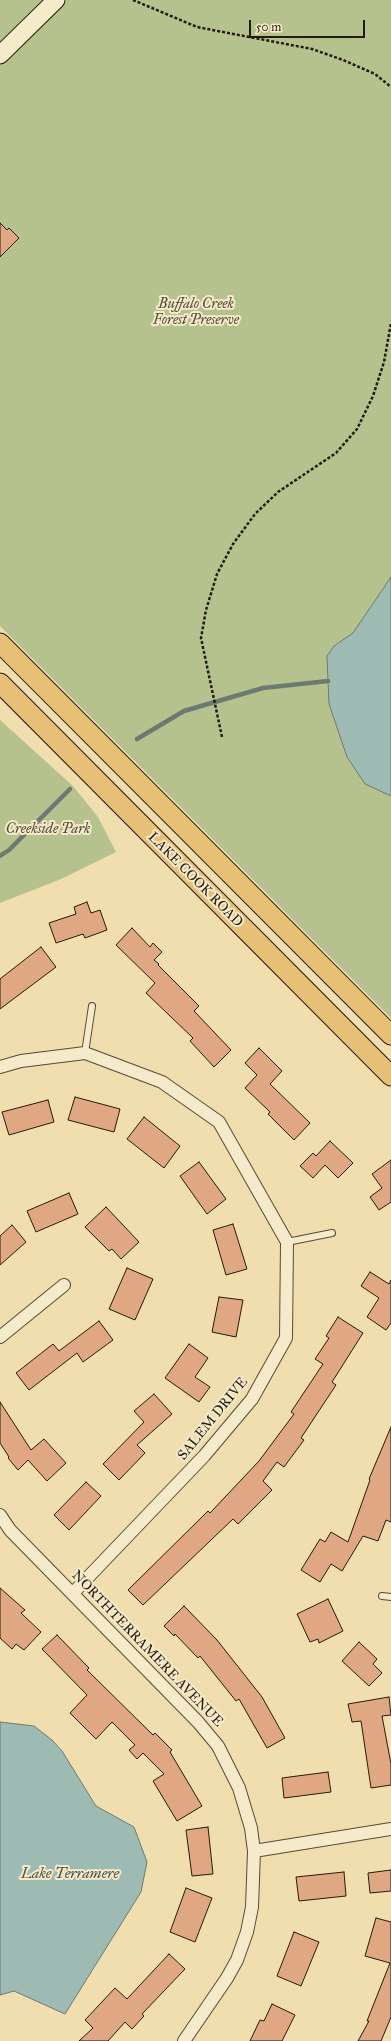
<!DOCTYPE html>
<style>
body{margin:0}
#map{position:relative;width:391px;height:2041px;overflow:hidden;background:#f0deae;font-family:"IM FELL Great Primer",serif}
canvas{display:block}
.scale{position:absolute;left:249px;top:20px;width:116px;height:18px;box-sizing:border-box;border:2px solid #25190e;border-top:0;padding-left:5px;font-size:12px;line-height:14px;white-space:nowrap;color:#25190e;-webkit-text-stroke:3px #f5eaca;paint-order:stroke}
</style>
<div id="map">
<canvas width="391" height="2041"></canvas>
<div class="scale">50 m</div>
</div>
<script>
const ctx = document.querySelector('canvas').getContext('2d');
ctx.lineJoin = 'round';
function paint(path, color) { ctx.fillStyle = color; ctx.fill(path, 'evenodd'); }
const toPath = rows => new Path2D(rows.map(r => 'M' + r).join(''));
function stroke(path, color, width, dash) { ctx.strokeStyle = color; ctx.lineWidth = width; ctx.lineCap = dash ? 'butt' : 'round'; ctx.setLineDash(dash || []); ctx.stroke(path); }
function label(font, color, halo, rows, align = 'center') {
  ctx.font = font + ' "IM FELL Great Primer",serif'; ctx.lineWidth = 4; ctx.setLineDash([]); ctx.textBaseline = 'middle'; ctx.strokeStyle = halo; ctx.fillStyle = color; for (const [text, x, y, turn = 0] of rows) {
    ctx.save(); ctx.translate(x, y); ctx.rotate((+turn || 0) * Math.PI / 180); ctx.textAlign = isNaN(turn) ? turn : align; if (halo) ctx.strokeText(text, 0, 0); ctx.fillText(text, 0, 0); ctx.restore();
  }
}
const green = toPath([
 [0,0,391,0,391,1018,0,626],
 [0,720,73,786,98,817,116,852,61,879,0,903]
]);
const water = toPath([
 [391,577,391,796,365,784,347,757,329,704,327,656,334,646,353,633,391,577],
 [0,1722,34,1726,52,1740,62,1751,96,1806,134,1827,147,1862,141,1892,65,2014,14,1991,0,1995,0,1722]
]);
const stream = toPath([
 [137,739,184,711,263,688,328,681],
 [0,856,9,850,70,789]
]);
const building = toPath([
 [0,223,7,230,9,228,19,238,0,257,0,223],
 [87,902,91,913,100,910,107,930,85,938,83,934,56,943,49,923,76,914,74,907,87,902],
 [132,928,150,947,153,943,162,952,154,960,159,964,158,965,199,1006,194,1011,231,1050,214,1067,190,1041,193,1038,146,993,155,983,116,945,132,928],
 [41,947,56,967,0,1009,0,979,41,947],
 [259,1048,282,1071,270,1084,310,1123,294,1140,268,1114,270,1112,245,1088,257,1075,245,1063,259,1048],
 [75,1097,120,1109,114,1132,68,1120,75,1097],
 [48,1100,54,1122,9,1135,2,1112,48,1100],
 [144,1117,180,1146,164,1168,127,1139,144,1117],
 [330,1141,353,1163,338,1178,325,1165,313,1178,300,1166,313,1153,316,1156,330,1141],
 [391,1160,391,1202,379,1210,370,1197,382,1188,372,1174,391,1160],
 [199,1162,226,1199,207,1214,180,1176,199,1162],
 [69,1193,78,1214,36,1232,27,1211,69,1193],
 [106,1207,139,1242,121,1259,112,1249,109,1251,85,1227,106,1207],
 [233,1224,247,1269,226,1275,213,1230,233,1224],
 [12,1225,26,1242,0,1265,0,1236,12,1225],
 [127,1268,153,1279,135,1320,109,1309,127,1268],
 [370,1272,389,1284,391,1280,391,1323,386,1330,367,1317,379,1298,361,1286,370,1272],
 [219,1297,243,1300,236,1337,212,1332,219,1297],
 [338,1317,363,1333,332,1382,336,1385,301,1438,304,1440,284,1467,277,1462,263,1481,272,1490,238,1524,233,1519,143,1605,128,1590,208,1511,210,1513,259,1461,294,1414,291,1412,323,1364,315,1359,329,1338,326,1336,338,1317],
 [99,1321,113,1340,83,1362,77,1353,29,1390,16,1373,53,1344,59,1351,99,1321],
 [189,1344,208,1358,195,1377,210,1387,199,1402,165,1378,189,1344],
 [154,1394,172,1414,137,1445,145,1453,119,1480,103,1464,144,1422,134,1411,154,1394],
 [0,1402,31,1450,44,1439,66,1463,47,1481,28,1460,18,1470,8,1458,9,1457,0,1443,0,1402],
 [391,1427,391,1522,386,1520,378,1541,363,1536,342,1571,331,1564,320,1582,301,1570,320,1539,325,1542,331,1532,348,1542,370,1480,369,1479,391,1427],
 [86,1482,101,1496,69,1530,54,1515,86,1482],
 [0,1588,25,1610,21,1613,41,1632,24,1650,16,1644,12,1649,0,1638,0,1588],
 [328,1599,343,1631,319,1643,318,1639,310,1642,297,1614,328,1599],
 [184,1606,217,1640,262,1697,285,1738,267,1748,239,1699,236,1701,200,1656,198,1658,175,1634,174,1636,164,1626,184,1606],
 [57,1635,89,1668,87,1670,153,1735,155,1733,172,1750,170,1752,202,1806,177,1821,153,1781,164,1774,143,1753,137,1759,129,1750,135,1745,112,1722,96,1739,70,1713,87,1695,42,1649,57,1635],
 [359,1642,377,1659,373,1664,382,1673,369,1686,342,1661,359,1642],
 [389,1697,391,1715,382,1716,391,1764,391,1785,371,1788,361,1721,352,1722,348,1704,389,1697],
 [328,1772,331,1792,284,1798,282,1778,328,1772],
 [208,1827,213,1874,192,1876,186,1830,208,1827],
 [391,1870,391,1891,370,1893,368,1873,391,1870],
 [344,1872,346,1896,299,1901,296,1877,344,1872],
 [186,1888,212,1898,195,1942,170,1932,186,1888],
 [376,1918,391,1922,391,2017,381,2041,358,2041,369,2021,367,2021,390,1963,365,1956,376,1918],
 [294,1932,319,1942,301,1986,277,1976,294,1932],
 [169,1954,185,1969,142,2014,144,2016,132,2029,125,2022,108,2041,79,2041,93,2028,85,2020,115,1988,127,1999,169,1954],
 [272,2004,295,2015,282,2041,250,2041,260,2020,264,2021,272,2004]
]);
const path = toPath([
 [133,0,197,27,312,49,343,60,375,74,391,87],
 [222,737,201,638,206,610,217,574,233,544,255,514,278,492,336,453,357,429,373,396,384,362,391,323]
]);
const lane = toPath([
 [85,1053,92,1006],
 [287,1242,332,1233],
 [382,1596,391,1597]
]);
const street = toPath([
 [0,1067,21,1061,85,1053,162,1082,219,1122,287,1242,286,1338,252,1399,204,1456,73,1593],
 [0,1337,64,1285],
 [0,1515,10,1530,198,1722,218,1746,239,1788,251,1828,254,1851,252,1907,247,1932,237,1960,227,1978,184,2041],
 [254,1851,391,1829]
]);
const secondary = toPath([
 [0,55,56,0]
]);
const primary = toPath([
 [0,643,391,1035],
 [0,683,391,1076]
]);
const parkNames = [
 ["Buffalo Creek",196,305],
 ["Forest Preserve",196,321],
 ["Creekside Park",48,830]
];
const streetNames = [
 ["LAKE COOK ROAD",195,880,45],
 ["SALEM DRIVE",213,1419,-51],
 ["NORTHTERRAMERE AVENUE",147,1649,46]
];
const waterNames = [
 ["Lake Terramere",70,1874]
];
paint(green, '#b6c28e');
paint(water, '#9dbbb3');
stroke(water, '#6d7a71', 1);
stroke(stream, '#6d7a71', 4.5);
paint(building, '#dfa883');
stroke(building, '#25190e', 1);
stroke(lane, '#584a36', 8);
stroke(street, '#584a36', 14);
stroke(secondary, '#25190e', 19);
stroke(primary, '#25190e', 21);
stroke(path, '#25190e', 2.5, [3, 2]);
stroke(lane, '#f5eaca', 6);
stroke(street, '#f5eaca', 12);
stroke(secondary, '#f5eaca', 17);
stroke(primary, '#e8bf77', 19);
label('italic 14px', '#504c34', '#f5eaca', parkNames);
label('14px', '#25190e', '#f5eaca', streetNames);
label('italic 15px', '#4f5248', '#f5eaca', waterNames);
</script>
